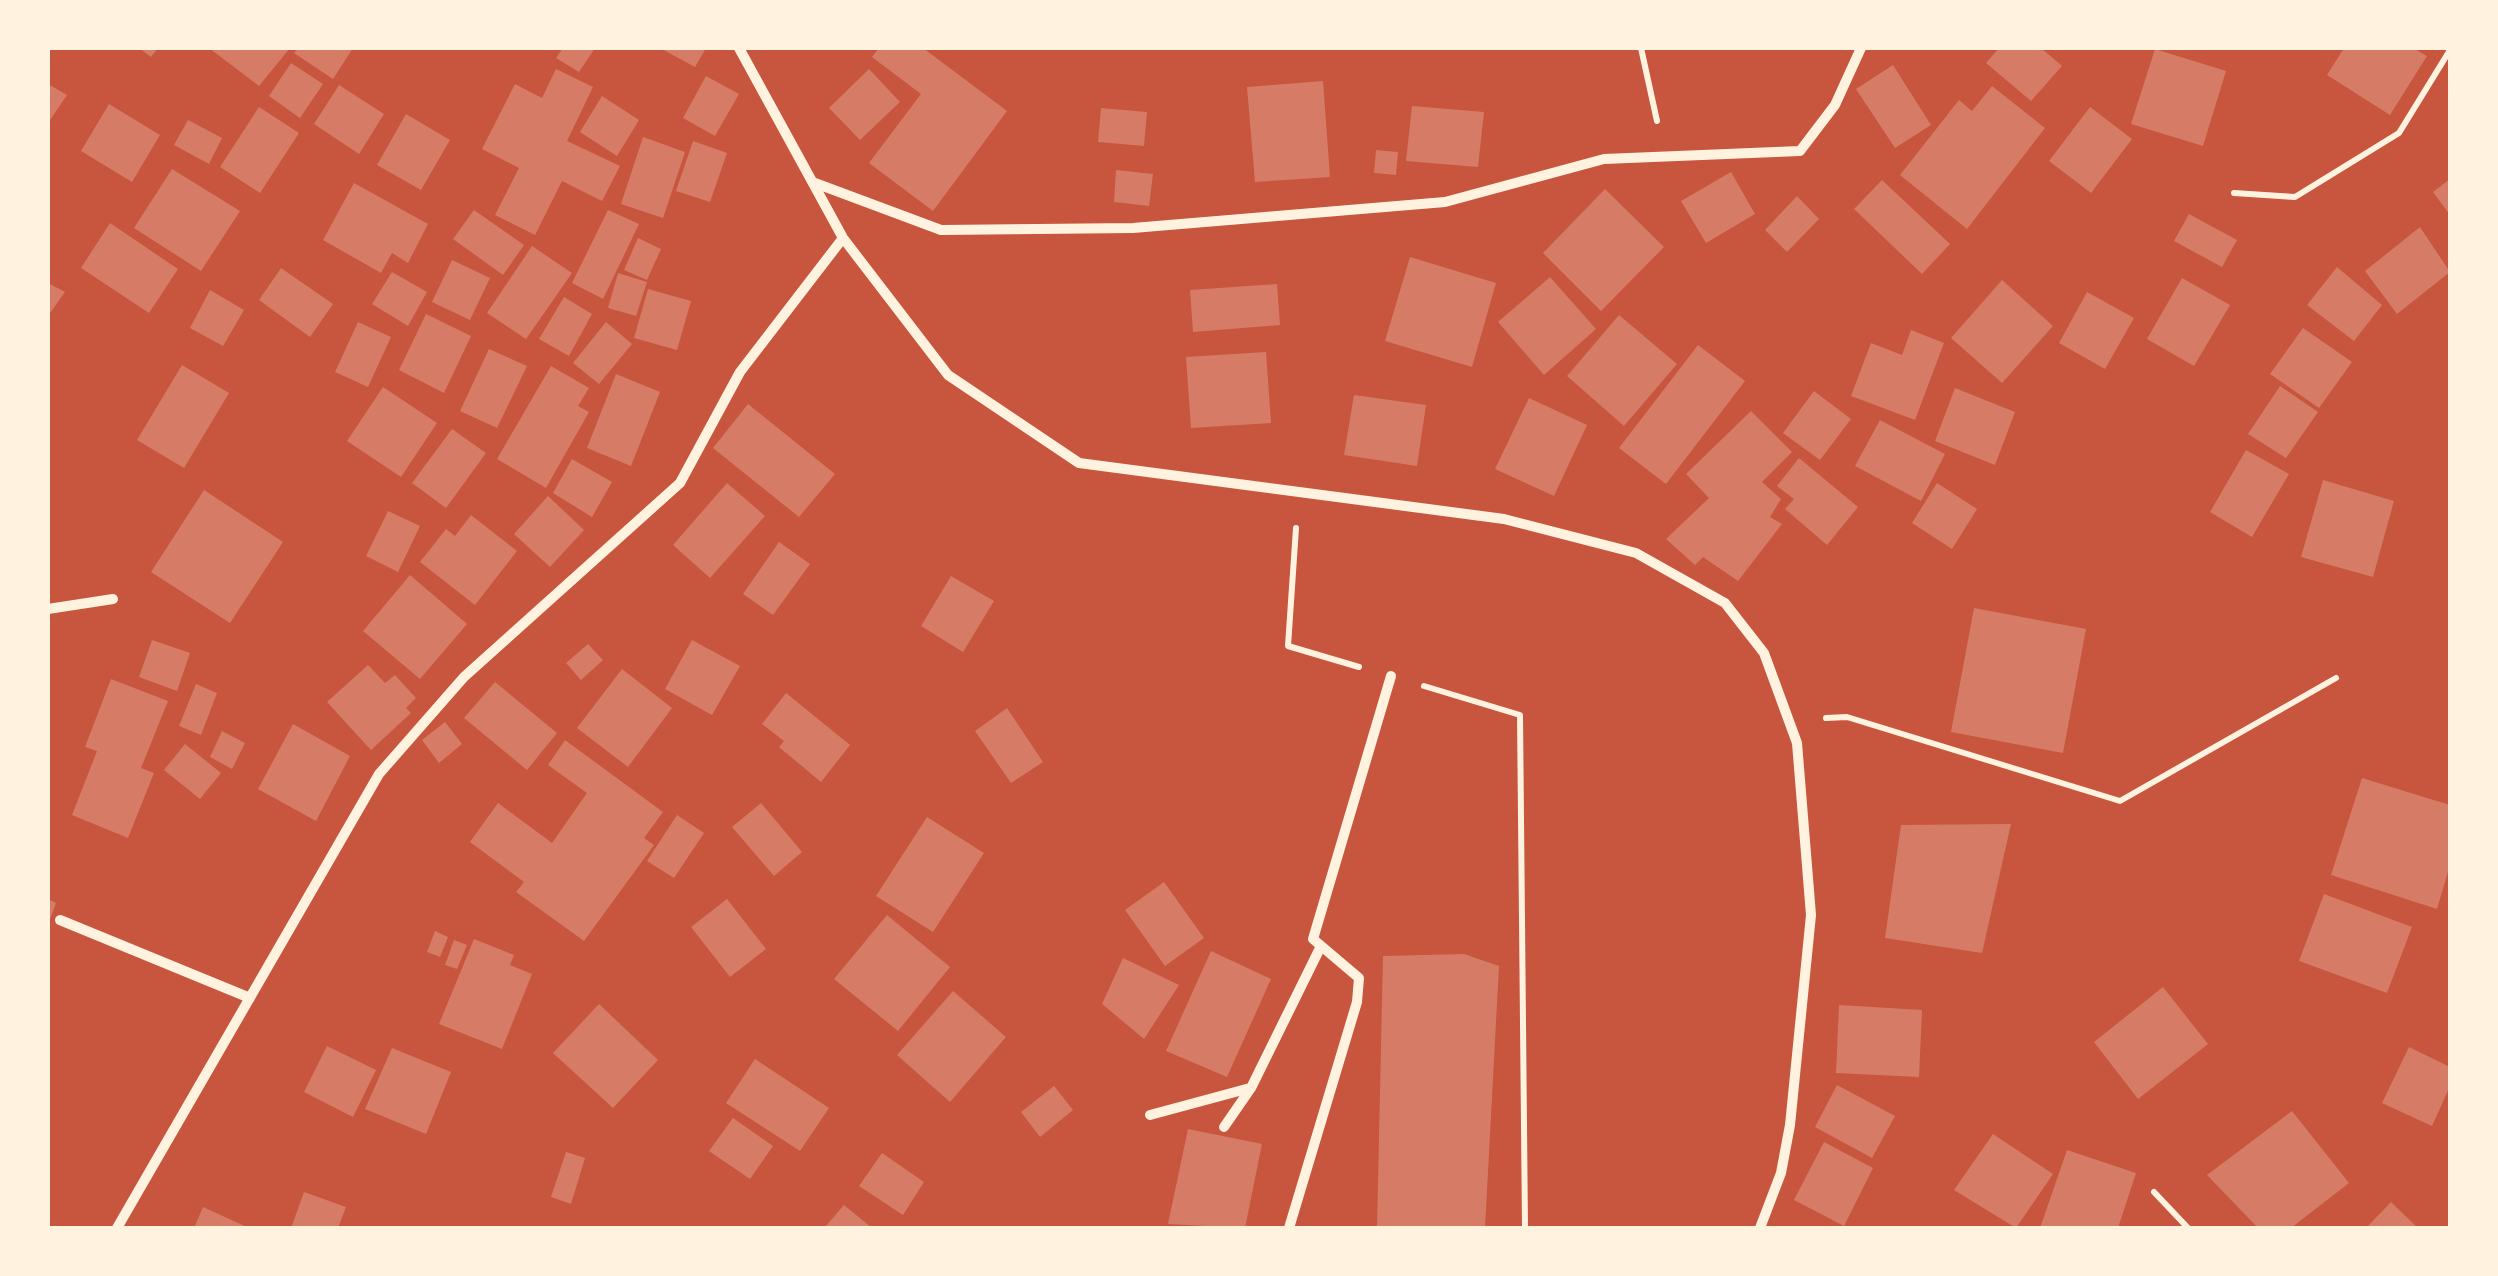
<!DOCTYPE html>
<style>
body{margin:0}
#map{position:relative;width:2498px;height:1276px;overflow:hidden;background:#c8553d;font-family:Roboto,sans-serif}
canvas{display:block}
.frame{position:absolute;inset:0;border:50px solid #fff3e0;pointer-events:none}
</style>
<div id="map">
<canvas width="2498" height="1276"></canvas>
<div class="frame"></div>
</div>
<script>
const ctx = document.querySelector('canvas').getContext('2d');
ctx.lineJoin = 'round';
function paint(path, color) { ctx.fillStyle = color; ctx.fill(path, 'evenodd'); }
const toPath = rows => new Path2D(rows.map(r => 'M' + r).join(''));
function stroke(path, color, width, dash) { ctx.strokeStyle = color; ctx.lineWidth = width; ctx.lineCap = dash ? 'butt' : 'round'; ctx.setLineDash(dash || []); ctx.stroke(path); }
const building = toPath([
 [139,48,158,48,151,57],
 [209,48,290,48,259,86],
 [298,48,353,48,333,79,294,53],
 [563,48,595,48,579,72,556,58],
 [660,48,706,48,695,67],
 [879,48,923,48,1007,111,933,211,869,163,921,94,872,57],
 [1999,48,2041,48,2062,66,2031,101,1986,63],
 [2344,48,2413,48,2427,56,2390,115,2327,75],
 [2155,49,2226,71,2203,146,2131,124],
 [291,63,323,84,300,118,269,96],
 [1893,65,1931,125,1895,148,1856,89],
 [556,69,593,87,567,141,620,166,602,201,562,181,535,235,495,215,519,168,482,149,515,84,542,98],
 [869,69,900,102,860,140,829,108],
 [706,76,739,94,715,136,683,118],
 [1323,81,1330,177,1255,182,1247,87],
 [48,84,67,95,48,123],
 [339,85,384,114,359,154,314,124],
 [1992,86,2045,128,1967,229,1900,175,1959,100,1972,111],
 [602,96,639,120,617,156,580,132],
 [109,104,160,135,132,182,81,151],
 [1412,106,1484,112,1478,167,1406,161],
 [259,107,299,133,260,193,220,167],
 [2090,107,2132,139,2091,193,2049,161],
 [1101,108,1147,112,1144,146,1098,142],
 [406,114,450,140,421,190,377,165],
 [188,120,222,138,209,164,174,145],
 [643,137,685,152,663,218,621,204],
 [693,141,727,153,710,202,676,191],
 [1376,150,1398,152,1396,175,1374,173],
 [172,169,240,211,201,271,134,228],
 [1116,170,1153,174,1149,206,1114,202],
 [1731,172,1755,214,1706,243,1681,201],
 [2450,179,2450,215,2433,192],
 [1882,180,1950,244,1922,274,1854,209],
 [354,183,428,224,408,263,392,253,381,273,323,240],
 [1605,189,1664,247,1601,311,1543,253],
 [1797,196,1819,219,1787,252,1765,230],
 [474,210,524,245,503,275,453,239],
 [608,210,639,224,603,299,572,283],
 [2189,214,2237,240,2222,267,2174,241],
 [110,223,178,269,149,313,81,268],
 [2420,227,2450,272,2397,314,2365,271],
 [638,238,661,249,647,280,624,270],
 [532,246,572,273,526,339,487,313],
 [1410,257,1496,283,1472,367,1385,341],
 [452,260,490,278,470,320,432,302],
 [2337,267,2382,305,2354,341,2307,305],
 [281,268,333,304,310,337,259,300],
 [392,272,427,292,408,326,372,304],
 [618,273,647,282,636,316,608,308],
 [1550,277,1596,329,1544,375,1498,322],
 [2182,278,2230,305,2194,366,2147,339],
 [2002,280,2053,326,2002,383,1951,338],
 [48,283,65,292,48,316],
 [1277,284,1280,325,1193,332,1190,290],
 [648,289,691,301,677,350,634,338],
 [210,290,244,310,223,346,190,328],
 [2087,292,2134,318,2105,369,2059,343],
 [564,297,592,314,569,356,539,339],
 [426,314,471,336,444,393,399,370],
 [1619,315,1677,364,1624,426,1567,376],
 [358,322,391,337,368,387,335,372],
 [606,322,632,344,599,384,573,363],
 [2303,328,2352,362,2319,408,2270,374],
 [1911,330,1944,343,1915,420,1851,396,1871,343,1902,355],
 [1698,345,1745,381,1666,484,1619,448],
 [489,349,527,366,497,428,460,411],
 [1266,352,1271,423,1191,428,1186,357],
 [182,365,229,393,184,468,137,440],
 [551,366,589,388,578,406,589,412,546,488,497,459],
 [616,374,660,392,631,466,587,448],
 [2280,386,2318,412,2286,458,2248,434],
 [383,387,437,423,401,477,347,441],
 [1955,388,2015,412,1995,465,1935,441],
 [1814,391,1851,419,1820,460,1783,433],
 [1354,395,1426,405,1417,466,1344,455],
 [1529,398,1587,425,1554,496,1495,469],
 [748,404,835,474,799,517,713,448],
 [1751,411,1792,452,1762,482,1781,499,1770,517,1782,524,1738,581,1703,557,1695,565,1666,539,1709,498,1686,474],
 [1880,420,1945,454,1921,501,1855,466],
 [452,429,486,453,446,508,412,483],
 [2246,450,2289,474,2252,537,2210,512],
 [1799,458,1858,507,1827,545,1785,509,1794,499,1777,486],
 [572,459,612,482,592,517,553,493],
 [2323,480,2394,501,2373,577,2301,557],
 [727,483,765,516,710,578,673,545],
 [1937,483,1977,509,1952,549,1912,523],
 [204,490,283,542,230,623,151,572],
 [548,496,584,530,550,567,514,534],
 [388,511,420,526,398,572,366,556],
 [471,515,517,551,475,605,420,562,446,529,455,536],
 [779,542,810,564,773,615,743,594],
 [410,575,467,624,420,679,363,631],
 [951,576,994,601,963,652,921,626],
 [1974,608,2086,629,2063,753,1951,732],
 [152,640,190,653,177,691,139,677],
 [692,640,740,666,712,715,665,689],
 [588,644,603,660,581,680,566,663],
 [368,665,385,683,395,675,416,698,406,708,411,713,371,750,327,702],
 [622,669,672,708,628,767,577,728],
 [111,679,168,701,141,768,154,773,128,838,72,815,97,751,85,747],
 [495,682,557,733,527,770,464,718],
 [196,684,217,693,201,735,179,726],
 [786,693,850,745,821,782,779,747,784,741,762,724],
 [1007,708,1043,762,1011,783,975,731],
 [445,722,462,744,439,763,422,740],
 [293,724,350,756,316,821,258,789],
 [222,731,245,743,232,769,210,757],
 [565,740,663,812,644,838,654,845,584,941,516,892,524,882,470,842,498,803,552,843,587,793,548,765],
 [185,744,221,773,200,799,164,770],
 [2362,778,2450,805,2450,865,2437,909,2331,875],
 [761,803,802,852,774,876,732,827],
 [677,815,704,833,674,878,647,861],
 [927,817,984,853,933,932,876,896],
 [2011,824,1982,953,1885,938,1901,825],
 [1164,882,1204,938,1165,966,1125,910],
 [2324,894,2412,927,2387,993,2299,961],
 [48,899,56,903,48,925],
 [727,899,766,949,730,977,691,927],
 [887,915,950,967,898,1031,834,979],
 [435,931,448,937,440,957,427,952],
 [474,939,514,955,510,965,532,974,502,1049,439,1024],
 [454,940,467,945,457,969,445,965],
 [1211,951,1271,979,1227,1077,1166,1051],
 [1464,954,1499,966,1485,1228,1377,1228,1383,956],
 [1123,958,1179,985,1144,1039,1102,1004],
 [2163,987,2208,1044,2138,1099,2094,1042],
 [953,991,1006,1037,950,1102,897,1055],
 [599,1004,658,1060,613,1108,553,1053],
 [1839,1005,1922,1010,1919,1077,1836,1073],
 [327,1046,376,1070,353,1117,304,1092],
 [2409,1047,2450,1067,2450,1086,2432,1126,2382,1103],
 [392,1048,451,1072,426,1134,365,1109],
 [755,1059,829,1108,800,1151,726,1103],
 [1837,1085,1895,1116,1872,1158,1815,1127],
 [1054,1086,1073,1110,1040,1137,1021,1112],
 [2292,1111,2349,1183,2291,1228,2258,1228,2207,1175],
 [733,1118,773,1146,750,1179,709,1151],
 [1188,1129,1262,1144,1245,1228,1168,1224],
 [1993,1134,2053,1174,2016,1228,1954,1190],
 [1824,1142,1873,1168,1844,1226,1794,1200],
 [2067,1150,2136,1173,2118,1228,2040,1228],
 [566,1152,585,1158,571,1204,551,1197],
 [882,1153,924,1182,903,1215,859,1186],
 [304,1192,346,1207,338,1228,291,1228],
 [2391,1202,2418,1228,2366,1228],
 [844,1205,872,1228,824,1228],
 [203,1207,249,1228,194,1228]
]);
const path = toPath([
 [1641,48,1657,121],
 [2234,193,2295,197,2399,133,2450,50],
 [1296,528,1288,646,1359,667],
 [1424,686,1520,715,1525,1228],
 [1826,718,1847,717,2120,801,2336,678],
 [2154,1192,2188,1228]
]);
const minor = toPath([
 [739,48,843,238,948,375,1079,463,1504,519,1636,553,1725,603,1764,653,1797,743,1811,915,1790,1125,1781,1173,1760,1228],
 [815,183,941,230,1133,228,1445,202,1604,159,1800,151,1835,105,1861,48],
 [48,609,113,599],
 [60,920,250,998],
 [1150,1115,1250,1088],
 [1224,1127,1251,1088,1321,946],
 [117,1228,379,774,464,677,680,483,740,372,843,238],
 [1289,1228,1357,1002,1359,978,1313,939,1391,676]
]);
paint(building, '#d67c66');
stroke(path, '#fff3e0', 6);
stroke(minor, '#fff3e0', 10);
</script>
